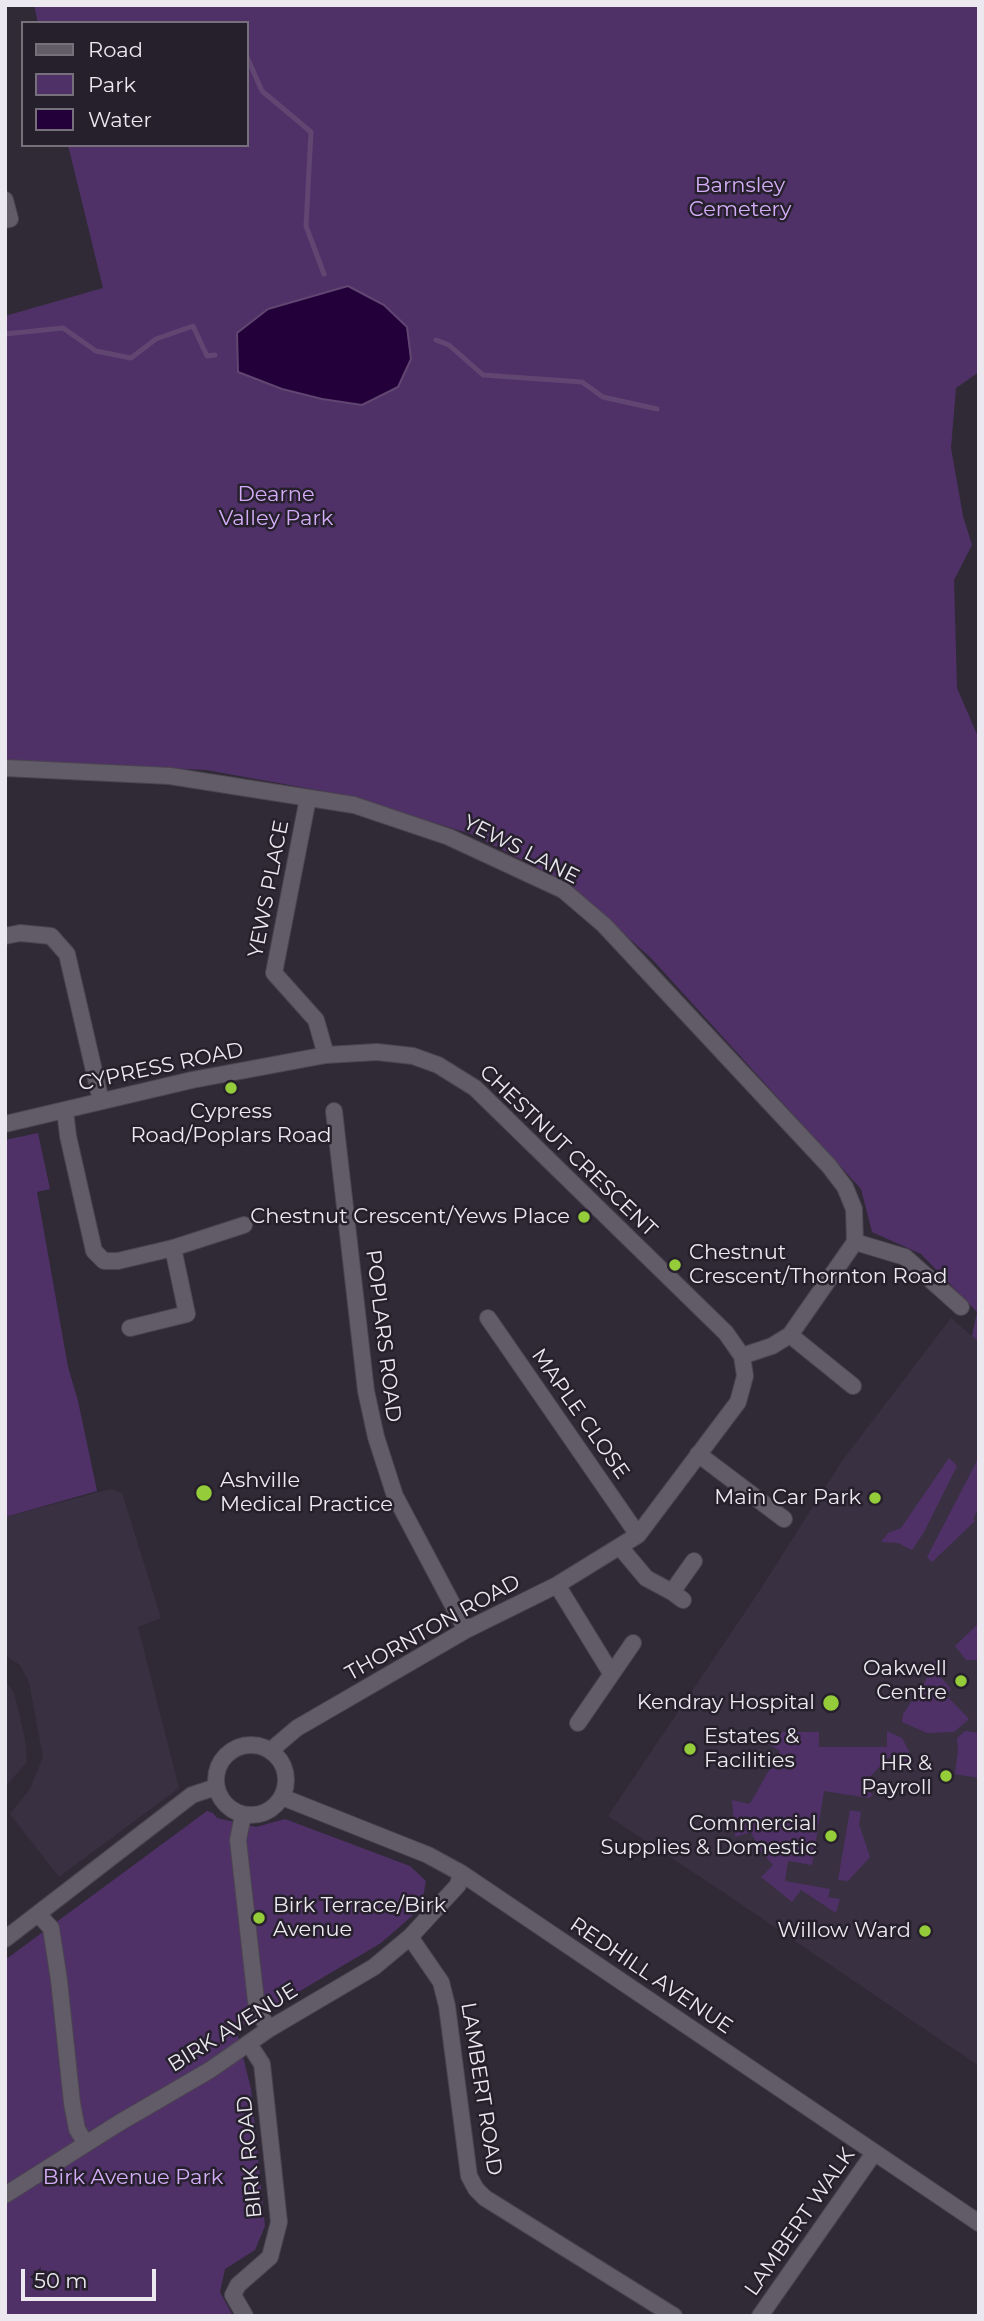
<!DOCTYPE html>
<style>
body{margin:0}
#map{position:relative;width:984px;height:2321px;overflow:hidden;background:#302a36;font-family:Montserrat,sans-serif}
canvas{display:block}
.frame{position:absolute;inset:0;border:7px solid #ebe8f0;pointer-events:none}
.legend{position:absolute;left:21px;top:21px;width:228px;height:126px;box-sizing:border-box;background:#26202c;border:2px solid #75707a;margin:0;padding:9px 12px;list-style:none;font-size:21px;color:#ebe8f0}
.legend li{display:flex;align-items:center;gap:14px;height:35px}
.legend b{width:35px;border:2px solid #75707a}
.scale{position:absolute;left:21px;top:2269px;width:135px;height:32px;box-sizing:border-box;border:4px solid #ebe8f0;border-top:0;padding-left:9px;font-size:21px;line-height:24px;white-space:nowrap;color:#ebe8f0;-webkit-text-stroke:5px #26202c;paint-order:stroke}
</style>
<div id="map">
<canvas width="984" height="2321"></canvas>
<div class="frame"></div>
<ul class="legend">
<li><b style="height:9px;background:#625b68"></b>Road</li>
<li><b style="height:19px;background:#4f3168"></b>Park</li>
<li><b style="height:19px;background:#24003b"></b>Water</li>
</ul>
<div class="scale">50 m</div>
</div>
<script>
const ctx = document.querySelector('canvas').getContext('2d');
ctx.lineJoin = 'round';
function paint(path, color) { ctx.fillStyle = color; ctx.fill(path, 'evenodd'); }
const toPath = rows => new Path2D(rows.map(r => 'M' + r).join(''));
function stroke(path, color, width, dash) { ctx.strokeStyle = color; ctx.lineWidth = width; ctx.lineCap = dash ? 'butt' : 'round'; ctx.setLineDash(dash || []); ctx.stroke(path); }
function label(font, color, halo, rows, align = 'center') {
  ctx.font = font + ' Montserrat,sans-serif'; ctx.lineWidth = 5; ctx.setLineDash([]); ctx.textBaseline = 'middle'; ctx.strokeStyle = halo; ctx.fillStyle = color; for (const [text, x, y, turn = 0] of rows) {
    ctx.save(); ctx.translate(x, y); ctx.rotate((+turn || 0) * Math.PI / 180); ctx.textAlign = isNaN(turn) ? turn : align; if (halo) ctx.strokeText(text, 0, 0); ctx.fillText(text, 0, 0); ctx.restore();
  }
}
const built = toPath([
 [951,1318,979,1342,979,2066,723,1892,608,1816,760,1590,842,1461],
 [111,1489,122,1493,161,1618,138,1627,179,1788,59,1877,10,1814,30,1789,43,1757,29,1682,20,1665,5,1655,5,1517],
 [5,1680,14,1693,25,1739,27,1762,5,1787]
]);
const green = toPath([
 [34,5,979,5,979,372,956,388,951,448,963,516,972,545,954,580,957,688,979,739,979,1342,972,1336,977,1312,921,1254,872,1232,861,1189,651,958,567,883,471,834,345,795,206,770,5,760,5,316,103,288,68,145,247,145,247,23,38,23],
 [38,1133,50,1189,37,1192,68,1367,78,1401,97,1491,5,1517,5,1140],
 [979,1457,979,1507,973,1519,975,1521,932,1562,927,1557],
 [949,1458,957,1466,924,1532,912,1550,898,1543,881,1542,888,1533,901,1528],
 [979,1623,979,1660,966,1660,955,1646],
 [937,1659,944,1666,937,1673,951,1689,946,1695,969,1719,954,1732,927,1733,902,1722,903,1714,925,1682,932,1663],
 [887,1731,902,1738,909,1751,907,1764,901,1766,890,1756,862,1785,873,1795,869,1798,824,1791,812,1865,788,1861,785,1881,830,1889,828,1897,840,1899,836,1913,801,1890,792,1902,761,1877,773,1865,760,1850,751,1832,735,1837,732,1800,749,1804,751,1802,780,1751,765,1742,776,1732,819,1732,819,1747,887,1747],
 [965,1731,979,1733,979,1778,955,1774,958,1751,957,1738],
 [850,1810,861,1812,859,1824,870,1857,848,1881,838,1880],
 [207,1811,213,1813,217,1818,256,1827,285,1819,410,1866,426,1881,421,1908,381,1943,236,2029,251,2089,265,2226,255,2250,225,2269,220,2292,233,2316,5,2316,5,1960]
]);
const water = toPath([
 [348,286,384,305,407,327,411,359,398,387,362,405,322,399,282,389,238,372,237,333,268,309,348,286]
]);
const stream = toPath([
 [247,57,262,91,311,132,306,226,324,274],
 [5,334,63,328,96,351,131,358,156,339,193,326,207,356,215,355],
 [436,340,449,345,483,375,582,382,603,397,657,409]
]);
const minor = toPath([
 [5,200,10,219,5,220],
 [5,768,170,776,354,805,449,837,563,890,604,925,829,1166,845,1187,854,1209,855,1242],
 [308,798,274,973,316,1020,326,1055],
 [5,936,20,933,51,936,67,954,101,1101],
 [65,1110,68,1136,94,1251,104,1261,118,1261,173,1248,244,1225],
 [334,1111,366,1391,376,1437,395,1496,466,1630],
 [5,1124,192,1080,326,1055,377,1052,413,1056,438,1065,475,1088,726,1333,742,1356,745,1376,738,1402,638,1535,557,1585,466,1630,297,1728,270,1751],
 [855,1242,905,1257,961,1307],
 [488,1318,638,1535],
 [130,1328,187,1314,173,1248],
 [790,1335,853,1386],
 [742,1356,772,1346,790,1335,855,1242],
 [698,1454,784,1519],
 [620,1547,646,1578,672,1592],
 [557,1585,611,1673],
 [683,1600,672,1592,694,1561],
 [578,1723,633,1643],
 '216 1780a35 35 0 1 1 70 0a35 35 0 1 1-70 0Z',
 [282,1797,428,1855,461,1873,979,2223],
 [243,1815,238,1840,256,2001,262,2018,269,2029],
 [38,1914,51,1928,59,1980,72,2103,77,2129,86,2144],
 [410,1937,441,1982,447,2006,469,2176,476,2189,485,2198,674,2316],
 [5,1939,192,1795,216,1787],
 [5,2195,119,2123,210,2070,269,2029,374,1967,410,1937,458,1885,461,1873],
 [245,2316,233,2295,238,2285,270,2257,279,2222,262,2064,249,2044],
 [760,2316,874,2153]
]);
const markers = [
 [231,1088,7,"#95cc3a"],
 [584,1217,7,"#95cc3a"],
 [675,1265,7,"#95cc3a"],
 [204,1493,9,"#95cc3a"],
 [875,1498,7,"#95cc3a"],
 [961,1681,7,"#95cc3a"],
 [831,1703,9,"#95cc3a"],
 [690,1749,7,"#95cc3a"],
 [946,1776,7,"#95cc3a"],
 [831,1836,7,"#95cc3a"],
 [259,1918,7,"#95cc3a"],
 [925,1931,7,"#95cc3a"]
];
const parkNames = [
 ["Barnsley",740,186],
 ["Cemetery",740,210],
 ["Dearne",276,495],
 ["Valley Park",276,519],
 ["Birk Avenue Park",133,2178]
];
const streetNames = [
 ["YEWS LANE",521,850,27],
 ["YEWS PLACE",269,889,-79],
 ["CYPRESS ROAD",161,1067,-12],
 ["CHESTNUT CRESCENT",568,1151,44],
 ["POPLARS ROAD",383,1336,83],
 ["MAPLE CLOSE",580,1414,55],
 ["THORNTON ROAD",433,1628,-29],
 ["REDHILL AVENUE",651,1976,34],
 ["BIRK AVENUE",233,2028,-32],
 ["LAMBERT ROAD",481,2089,81],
 ["BIRK ROAD",250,2157,-95],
 ["LAMBERT WALK",800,2222,-55]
];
const poiNames = [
 ["Cypress",231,1112,"center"],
 ["Road/Poplars Road",231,1136,"center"],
 ["Chestnut Crescent/Yews Place",570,1217],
 ["Chestnut",689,1253,"left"],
 ["Crescent/Thornton Road",689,1277,"left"],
 ["Ashville",220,1481,"left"],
 ["Medical Practice",220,1505,"left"],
 ["Main Car Park",861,1498],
 ["Oakwell",947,1669],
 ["Centre",947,1693],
 ["Kendray Hospital",815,1703],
 ["Estates &",704,1737,"left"],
 ["Facilities",704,1761,"left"],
 ["HR &",932,1764],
 ["Payroll",932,1788],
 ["Commercial",817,1824],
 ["Supplies & Domestic",817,1848],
 ["Birk Terrace/Birk",273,1906,"left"],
 ["Avenue",273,1930,"left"],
 ["Willow Ward",911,1931]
];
paint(built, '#393042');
paint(green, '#4f3168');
paint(water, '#24003b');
stroke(water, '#604671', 2);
stroke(stream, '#604671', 5);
stroke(minor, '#4b4550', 18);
stroke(minor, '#625b68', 16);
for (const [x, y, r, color] of markers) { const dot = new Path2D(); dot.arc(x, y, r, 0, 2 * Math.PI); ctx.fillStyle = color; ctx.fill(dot); stroke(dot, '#26202c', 2.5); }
label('21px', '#d4adf8', '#26202c', parkNames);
label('21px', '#ebe8f0', '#26202c', streetNames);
label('21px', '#ebe8f0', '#26202c', poiNames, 'right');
</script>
